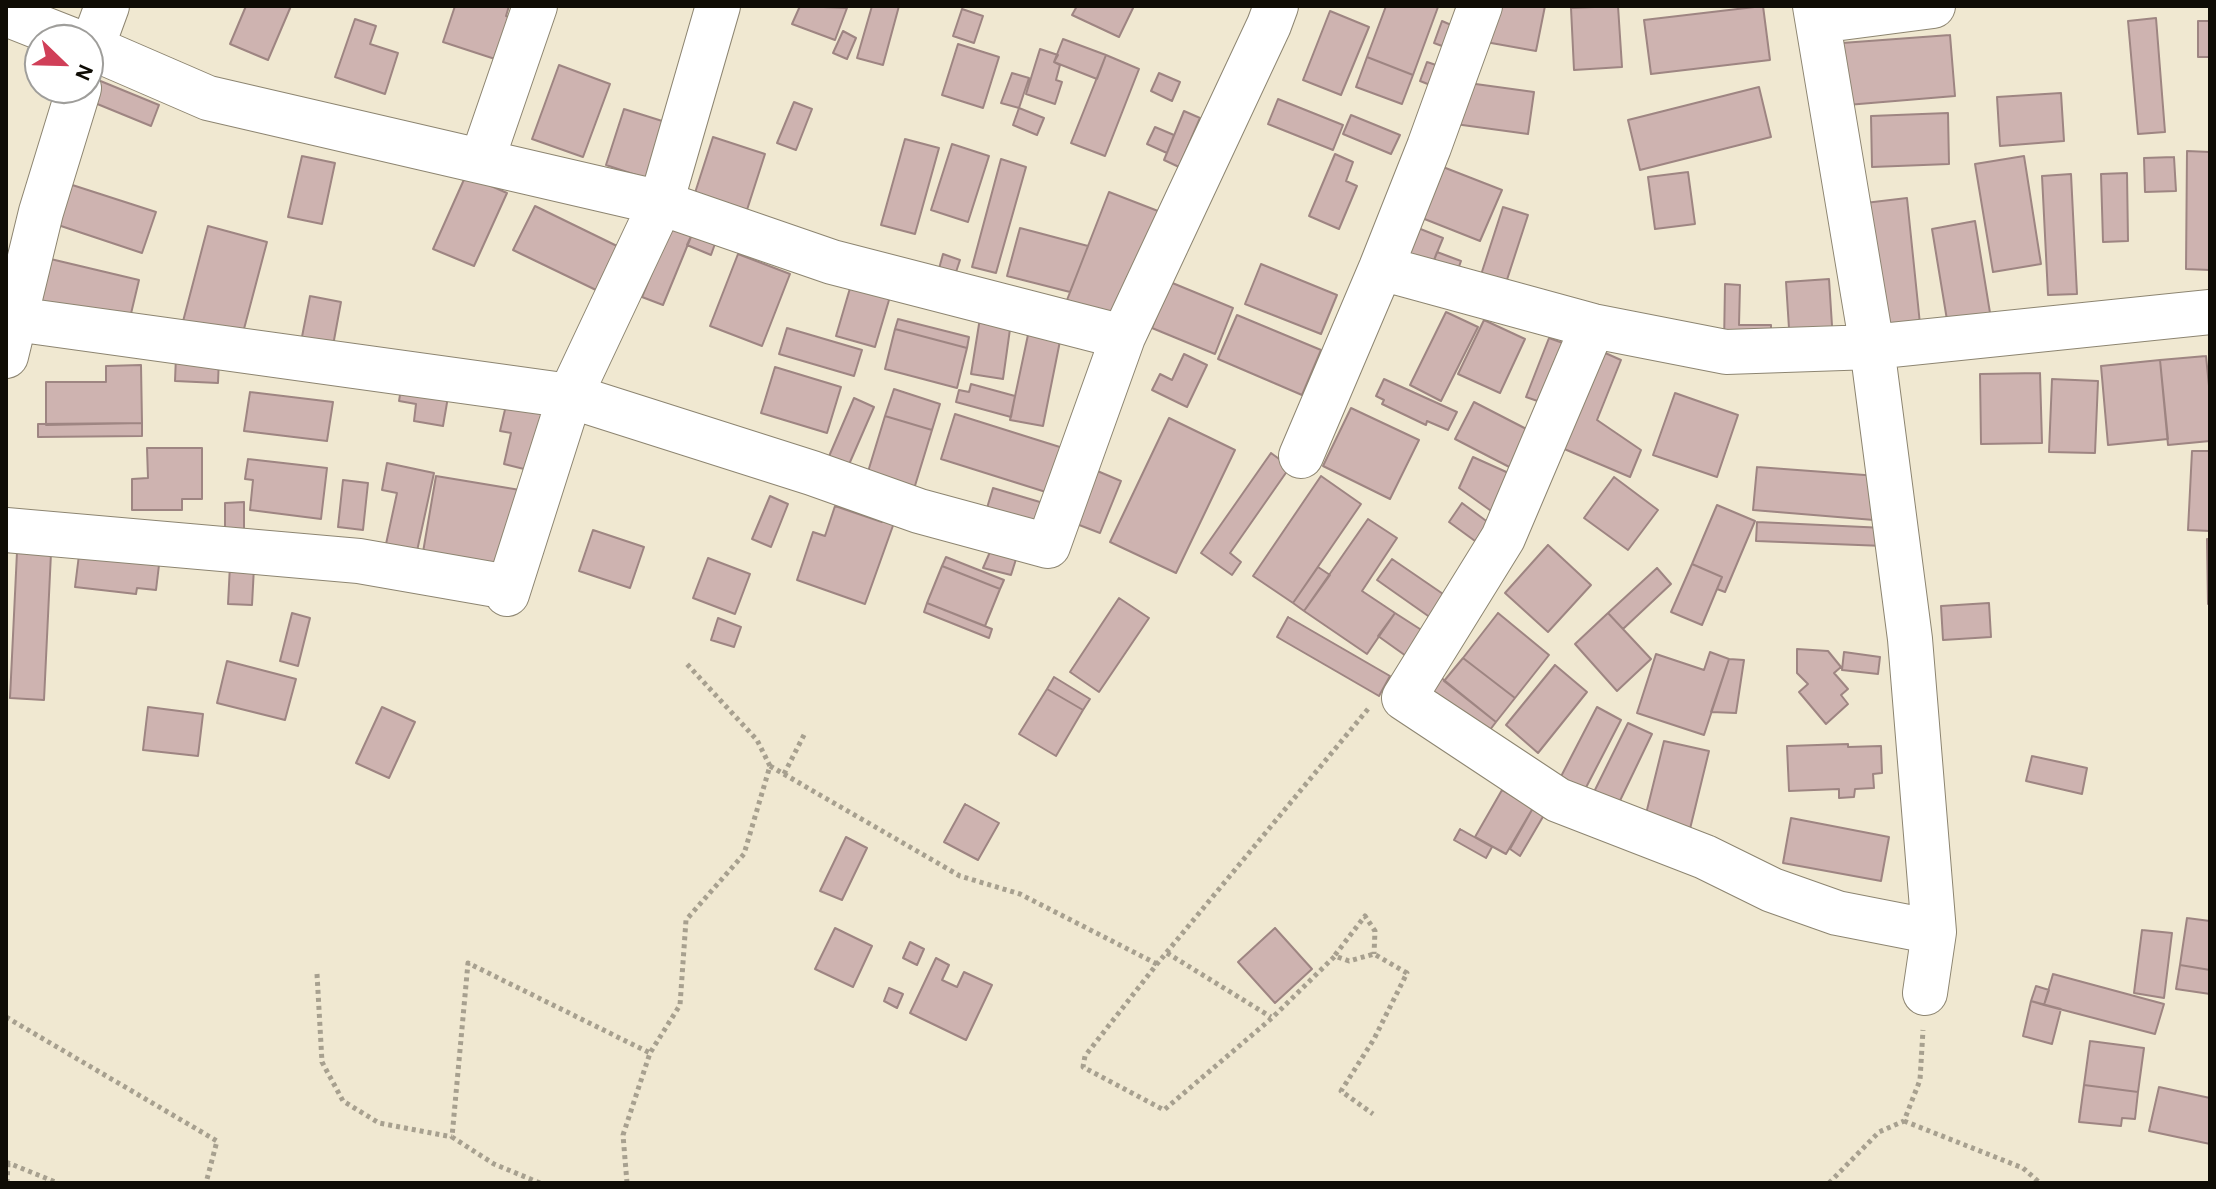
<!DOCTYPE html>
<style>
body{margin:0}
#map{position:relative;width:2216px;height:1189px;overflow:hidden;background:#f0e8d1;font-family:"Alegreya Sans",sans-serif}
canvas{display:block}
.frame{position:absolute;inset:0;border:8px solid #0f0c05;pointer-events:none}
.north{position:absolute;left:24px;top:24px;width:80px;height:80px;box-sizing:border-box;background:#fff;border:2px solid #9f9e9b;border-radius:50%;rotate:113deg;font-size:22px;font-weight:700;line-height:32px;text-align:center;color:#0f0c05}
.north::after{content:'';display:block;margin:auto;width:28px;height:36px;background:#d03f58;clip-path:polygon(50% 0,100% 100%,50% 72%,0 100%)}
</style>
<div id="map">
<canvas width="2216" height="1189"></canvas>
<div class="frame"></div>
<div class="north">N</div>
</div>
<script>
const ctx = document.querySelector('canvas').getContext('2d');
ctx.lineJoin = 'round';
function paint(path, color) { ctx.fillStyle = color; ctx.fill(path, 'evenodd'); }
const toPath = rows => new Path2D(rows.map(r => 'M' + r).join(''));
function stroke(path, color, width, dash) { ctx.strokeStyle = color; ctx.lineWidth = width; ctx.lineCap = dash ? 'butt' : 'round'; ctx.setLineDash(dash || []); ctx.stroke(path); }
const building = toPath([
 [246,6,291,6,268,60,230,44,246,6],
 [455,6,509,6,506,16,512,18,498,60,443,42,455,6],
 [800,6,847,8,835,40,792,24,800,6],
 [872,6,899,6,883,65,857,58,872,6],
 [1077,6,1134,6,1119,37,1072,15,1077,6],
 [1386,6,1438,7,1413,75,1367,57,1386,6],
 [1487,6,1545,6,1536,51,1480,41,1487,6],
 [1618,6,1622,67,1574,70,1571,8,1618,6],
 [1763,6,1770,60,1651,74,1644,20,1763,6],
 [962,9,983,16,974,43,953,36,962,9],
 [1330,11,1369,27,1341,95,1303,80,1330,11],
 [2156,18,2165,132,2138,134,2128,21,2156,18],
 [355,19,376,26,370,44,398,53,385,94,335,77,355,19],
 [1442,21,1458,28,1450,49,1434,43,1442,21],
 [2198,21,2210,21,2210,57,2198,57,2198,21],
 [843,31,856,38,847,59,833,53,843,31],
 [1950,35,1955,96,1847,105,1842,43,1950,35],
 [1063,39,1106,55,1097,79,1054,62,1063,39],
 [958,44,999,57,983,108,942,95,958,44],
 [1040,49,1058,55,1054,62,1060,65,1056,80,1062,82,1055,104,1026,94,1040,49],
 [1106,55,1139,69,1105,156,1071,143,1106,55],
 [1367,57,1413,75,1402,104,1356,87,1367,57],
 [1427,62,1445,68,1438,88,1420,81,1427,62],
 [559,65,610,84,583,157,532,139,559,65],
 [1012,73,1029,78,1019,108,1001,103,1012,73],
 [1159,73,1180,82,1172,101,1151,91,1159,73],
 [98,80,159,105,151,126,90,101,98,80],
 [1461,82,1534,92,1528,134,1455,124,1461,82],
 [1759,87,1771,137,1640,170,1628,120,1759,87],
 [2061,93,2064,141,2000,146,1997,97,2061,93],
 [1278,99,1343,125,1333,150,1268,124,1278,99],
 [794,102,812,109,796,150,777,143,794,102],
 [1019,108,1044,118,1037,135,1013,125,1019,108],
 [624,109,675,125,654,190,642,177,606,165,624,109],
 [1184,111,1200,118,1179,167,1164,160,1184,111],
 [1948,113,1949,164,1872,167,1871,116,1948,113],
 [1351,115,1400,135,1391,154,1343,134,1351,115],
 [1155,127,1174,135,1167,153,1147,144,1155,127],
 [713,137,765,154,745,216,693,199,713,137],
 [905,139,939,148,915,234,881,225,905,139],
 [952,144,989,156,968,222,931,210,952,144],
 [2187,151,2210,152,2210,270,2186,269,2187,151],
 [1335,154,1353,162,1346,181,1357,186,1339,229,1309,216,1335,154],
 [302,156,335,163,322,224,288,217,302,156],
 [2024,156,2041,264,1993,272,1975,164,2024,156],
 [2174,157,2176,191,2145,192,2144,158,2174,157],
 [1001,159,1026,167,996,273,972,267,1001,159],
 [1443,167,1502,190,1480,241,1422,218,1443,167],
 [1688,172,1695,224,1655,229,1648,177,1688,172],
 [2127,173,2128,241,2103,242,2101,174,2127,173],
 [2071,174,2077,294,2048,295,2042,176,2071,174],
 [466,175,507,193,474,266,433,249,466,175],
 [63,182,156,212,142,253,49,222,63,182],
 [1109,192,1158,211,1116,319,1067,300,1109,192],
 [1907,198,1920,324,1878,329,1865,203,1907,198],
 [535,206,617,246,596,290,513,250,535,206],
 [1503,207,1528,215,1503,292,1478,284,1503,207],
 [1975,221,1992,325,1949,332,1932,229,1975,221],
 [672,223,693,232,663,305,642,297,672,223],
 [208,226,267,242,240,344,181,329,208,226],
 [1020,228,1088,246,1070,292,1007,276,1020,228],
 [1418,228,1443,238,1432,265,1407,255,1418,228],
 [693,232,716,241,711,255,687,245,693,232],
 [1437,252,1461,261,1456,275,1432,265,1437,252],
 [738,254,790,274,762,346,710,326,738,254],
 [943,254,960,260,953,281,937,276,943,254],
 [38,256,139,280,129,322,28,298,38,256],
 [1261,264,1337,295,1321,334,1245,304,1261,264],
 [853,278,892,290,875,347,836,336,853,278],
 [1829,279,1833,341,1790,344,1786,282,1829,279],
 [1170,282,1233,308,1215,354,1152,328,1170,282],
 [1725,284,1740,285,1739,325,1771,325,1771,345,1724,345,1725,284],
 [310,296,341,302,330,362,298,357,310,296],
 [1446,312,1478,327,1441,401,1410,385,1446,312],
 [1237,315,1321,350,1302,395,1218,359,1237,315],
 [980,318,1011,322,1003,379,971,374,980,318],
 [898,319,969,337,967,348,895,329,898,319],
 [1484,320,1525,339,1500,393,1458,374,1484,320],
 [787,328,862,350,854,376,779,354,787,328],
 [895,329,967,348,957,388,885,369,895,329],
 [1029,330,1061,336,1043,426,1010,420,1029,330],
 [1549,338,1574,347,1552,406,1526,397,1549,338],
 [1603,352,1621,360,1597,420,1641,450,1630,477,1562,448,1603,352],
 [1184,354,1207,365,1187,407,1152,390,1160,374,1172,380,1184,354],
 [176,356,219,358,218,383,175,381,176,356],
 [2206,356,2210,396,2210,441,2168,445,2160,360,2206,356],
 [2160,360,2168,439,2108,445,2101,366,2160,360],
 [141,365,142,423,46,425,46,382,106,382,106,366,141,365],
 [775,367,841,387,827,433,761,413,775,367],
 [2040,373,2042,443,1981,444,1980,374,2040,373],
 [1384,379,1457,412,1448,430,1427,421,1426,425,1382,404,1384,400,1376,396,1384,379],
 [2052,379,2098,381,2095,453,2049,452,2052,379],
 [402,383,449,391,443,426,414,421,416,404,399,401,402,383],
 [971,384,1015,396,1011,417,956,402,959,390,969,392,971,384],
 [894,389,940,404,932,430,885,416,894,389],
 [250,392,333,402,327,441,244,431,250,392],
 [1675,393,1738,415,1717,477,1653,455,1675,393],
 [854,398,874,407,847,469,827,461,854,398],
 [507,401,543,410,528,470,504,464,511,433,500,431,507,401],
 [1474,402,1538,435,1519,472,1455,439,1474,402],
 [1351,408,1419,440,1390,499,1323,466,1351,408],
 [955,414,1063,448,1049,493,941,459,955,414],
 [885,416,932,430,914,489,867,475,885,416],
 [1169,418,1235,450,1176,573,1110,542,1169,418],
 [142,423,142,436,38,437,38,424,142,423],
 [147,448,202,448,202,499,182,499,182,510,132,510,132,479,148,478,147,448],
 [2192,451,2210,451,2210,531,2188,530,2192,451],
 [1271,453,1290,467,1230,553,1241,562,1232,575,1201,553,1271,453],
 [1473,457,1513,475,1494,513,1459,488,1473,457],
 [248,459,327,468,321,519,250,510,253,480,245,479,248,459],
 [387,463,434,473,417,551,386,544,397,493,382,490,387,463],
 [1757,467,1878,476,1874,520,1753,510,1757,467],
 [1095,470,1121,481,1100,533,1074,523,1095,470],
 [436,476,520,490,506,572,422,558,436,476],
 [1321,476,1361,504,1293,603,1253,576,1321,476],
 [1614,477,1658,510,1628,550,1584,518,1614,477],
 [343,480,368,483,363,530,338,527,343,480],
 [993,488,1050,505,1044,525,987,508,993,488],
 [770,496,788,504,771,547,752,539,770,496],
 [244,502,244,530,225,531,225,503,244,502],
 [1462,503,1489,523,1475,541,1449,522,1462,503],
 [1717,505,1755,521,1725,592,1717,589,1722,577,1692,564,1717,505],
 [835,506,882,522,884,517,895,520,865,604,797,580,813,532,825,536,835,506],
 [1368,519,1397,538,1362,591,1395,613,1367,654,1304,611,1368,519],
 [1757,522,1885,528,1884,546,1756,541,1757,522],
 [593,530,644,547,630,588,579,571,593,530],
 [2207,539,2210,539,2210,604,2208,604,2207,539],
 [993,545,1017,556,1011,575,983,568,993,545],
 [1548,545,1591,585,1548,632,1505,593,1548,545],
 [17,552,51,553,44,700,10,698,17,552],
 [79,555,159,565,156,590,137,588,136,594,75,587,79,555],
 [946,557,1004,580,1000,589,942,566,946,557],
 [708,558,750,574,735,614,693,598,708,558],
 [1392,559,1446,596,1431,618,1377,580,1392,559],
 [1692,564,1722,577,1702,625,1671,612,1692,564],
 [230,565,254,567,252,605,228,604,230,565],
 [942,566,1000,589,985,626,927,603,942,566],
 [1318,567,1330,575,1304,611,1293,603,1318,567],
 [1657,568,1671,584,1623,629,1608,613,1657,568],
 [1119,598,1149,618,1099,692,1070,672,1119,598],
 [927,603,992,629,989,638,924,612,927,603],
 [1989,603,1991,637,1943,640,1941,606,1989,603],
 [292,613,310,618,298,666,280,661,292,613],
 [1395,613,1423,631,1406,656,1378,636,1395,613],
 [1498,613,1549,655,1515,698,1463,658,1498,613],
 [1608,613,1651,659,1617,691,1575,644,1608,613],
 [1288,617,1390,676,1379,696,1277,637,1288,617],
 [718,618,741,627,734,647,711,640,718,618],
 [1797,649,1828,651,1841,667,1834,673,1848,689,1841,695,1848,704,1826,724,1799,692,1808,684,1797,673,1797,649],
 [1710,652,1729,659,1704,735,1637,713,1656,654,1704,670,1710,652],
 [1844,652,1880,657,1878,674,1842,670,1844,652],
 [1463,658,1515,698,1496,722,1444,681,1463,658],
 [1729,659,1744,660,1736,713,1711,712,1729,659],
 [227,661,296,679,285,720,217,703,227,661],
 [1555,665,1587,692,1538,753,1506,725,1555,665],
 [1439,676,1496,722,1480,743,1422,697,1439,676],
 [1054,677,1090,699,1083,710,1047,689,1054,677],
 [1047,689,1083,710,1056,756,1019,734,1047,689],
 [148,707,203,714,198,756,143,750,148,707],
 [382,707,415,722,389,778,356,763,382,707],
 [1597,707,1621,720,1579,801,1555,788,1597,707],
 [1628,723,1652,734,1615,811,1591,798,1628,723],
 [1664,741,1709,751,1689,833,1644,822,1664,741],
 [1848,744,1848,747,1881,746,1882,773,1873,774,1874,788,1855,789,1854,797,1839,798,1839,789,1789,791,1787,746,1848,744],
 [2032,756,2087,768,2082,794,2026,781,2032,756],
 [1502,790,1533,808,1506,854,1475,837,1502,790],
 [965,804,999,823,978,860,944,842,965,804],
 [1533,808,1544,815,1520,856,1510,849,1533,808],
 [1791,818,1889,837,1881,881,1783,863,1791,818],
 [1460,829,1492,847,1486,858,1454,840,1460,829],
 [846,837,867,848,842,900,820,891,846,837],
 [2187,918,2210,921,2210,970,2180,965,2187,918],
 [835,928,872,946,853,987,815,969,835,928],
 [1275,928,1312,969,1275,1003,1238,962,1275,928],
 [2142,930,2172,933,2164,998,2134,993,2142,930],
 [910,942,924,949,917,965,903,958,910,942],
 [936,958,949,965,942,980,957,987,964,972,992,985,966,1040,910,1013,936,958],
 [2180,965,2210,970,2210,994,2176,989,2180,965],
 [2053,974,2164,1004,2155,1034,2044,1005,2053,974],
 [2036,986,2049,990,2044,1005,2031,1001,2036,986],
 [889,988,903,994,897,1008,884,1001,889,988],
 [2031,1001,2061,1009,2052,1044,2023,1036,2031,1001],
 [2090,1041,2144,1048,2138,1092,2084,1085,2090,1041],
 [2084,1085,2138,1092,2135,1119,2122,1118,2121,1126,2079,1122,2084,1085],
 [2159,1087,2210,1098,2210,1144,2149,1131,2159,1087]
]);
const path = toPath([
 [1368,709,1157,964,1085,1056,1083,1067,1164,1110,1272,1018,1335,956,1349,961,1374,954,1407,973,1374,1039,1341,1091,1373,1114],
 [770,766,960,876,1020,894,1157,964],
 [784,774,805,733],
 [1167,953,1271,1017],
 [1335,955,1365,916,1375,931,1374,954],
 [317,974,322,1062,343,1101,379,1123,452,1137],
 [6,1017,217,1141,206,1183],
 [1904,1121,2023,1168,2040,1183],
 [6,1162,58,1183],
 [7,1183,8,1163],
 [540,1183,494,1164,452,1137,468,963,650,1053],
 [627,1183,623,1135,650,1053,680,1005,686,920,744,854,770,766,757,740,686,663],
 [1829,1183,1879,1132,1904,1121,1920,1080,1923,1030]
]);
const minor = toPath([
 [1815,6,1872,347,1910,639,1934,932,1925,993],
 [6,14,72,40],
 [1818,21,1933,6],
 [88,46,208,98,661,203,832,262,1123,337],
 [88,58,107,6],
 [482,160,535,6],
 [1381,268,1593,326,1726,352,1872,347,2210,312],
 [15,319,570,396,812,473,919,511,1048,546,1123,337,1269,25,1276,6],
 [1593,326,1503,538,1404,698,1558,800,1705,857,1772,890,1837,913,1934,932],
 [6,356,41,212,79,88],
 [1301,456,1381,268,1429,147,1480,6],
 [6,530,359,561,508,587],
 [507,594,570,396,661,203,718,6]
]);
paint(building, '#ceb3b0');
stroke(building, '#9e8582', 2);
stroke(minor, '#8d8571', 46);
stroke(path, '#a7a08f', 5, [4, 4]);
stroke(minor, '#fff', 44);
</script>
